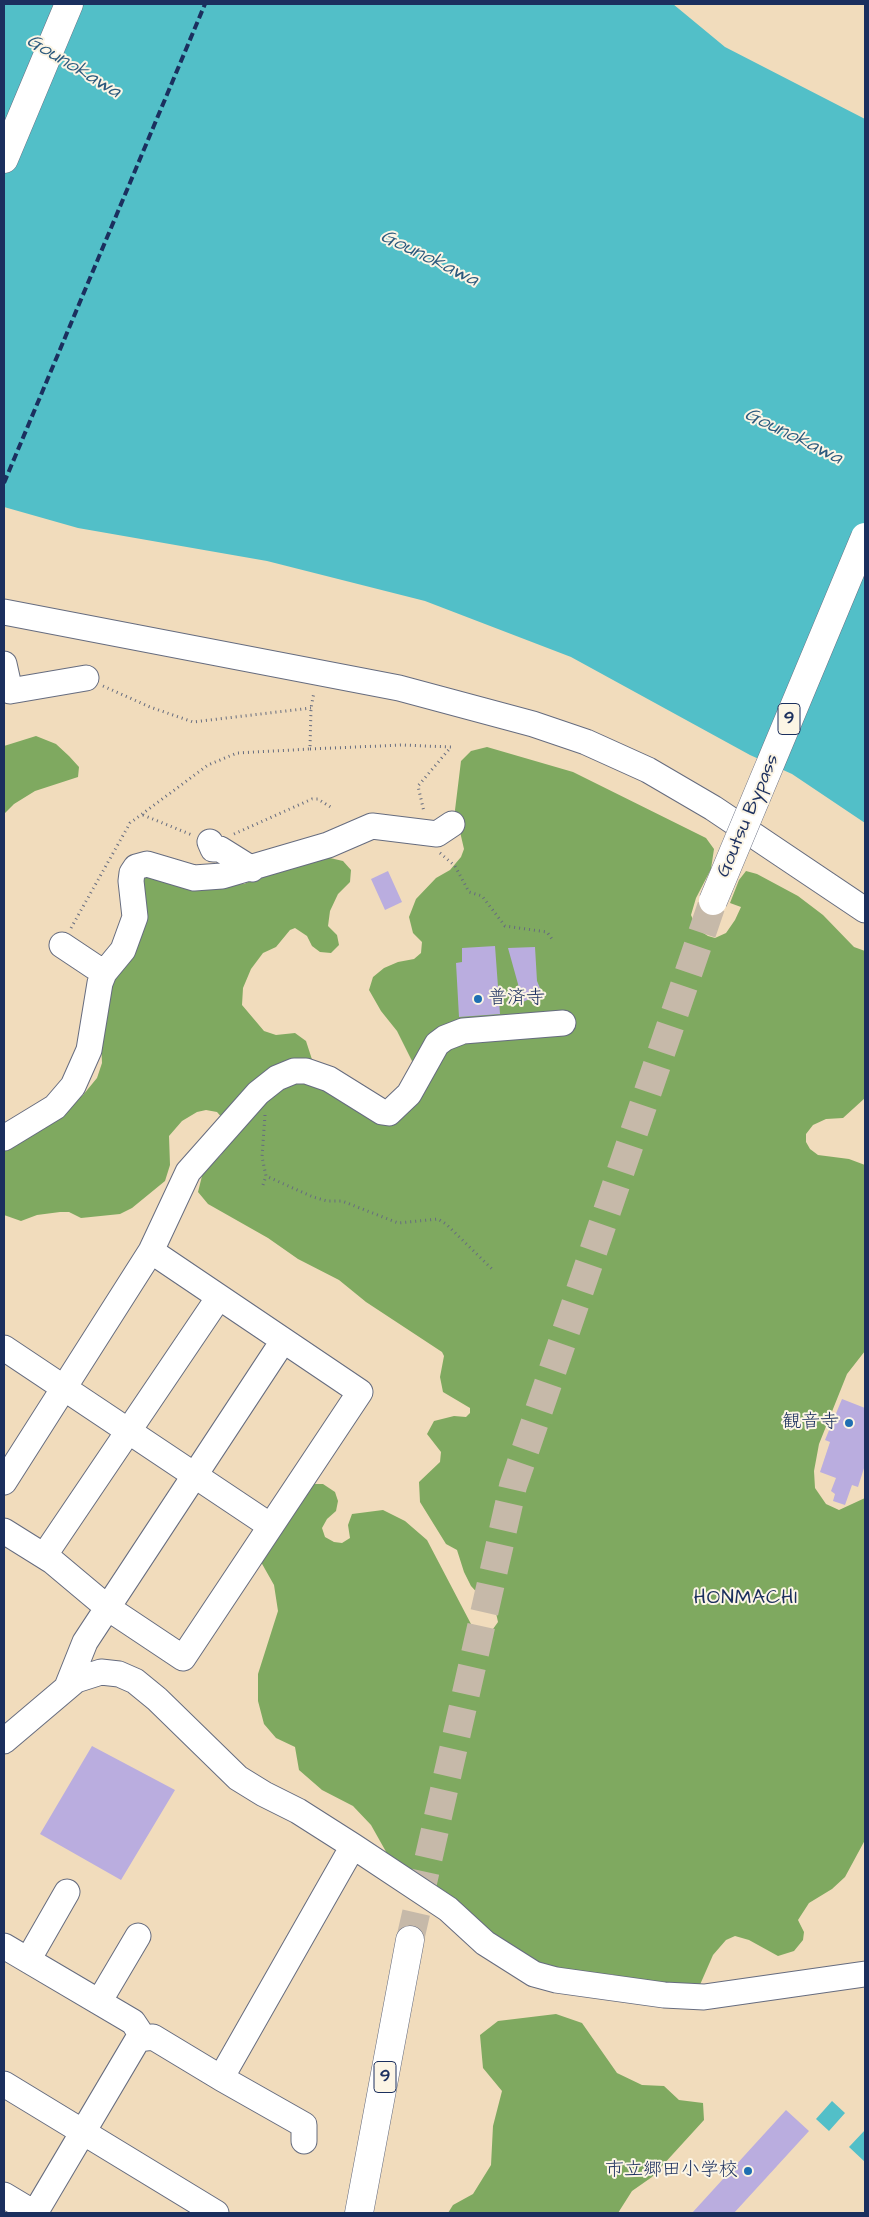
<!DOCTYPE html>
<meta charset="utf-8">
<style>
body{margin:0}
#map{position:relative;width:869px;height:2217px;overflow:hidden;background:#f1dcbc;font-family:"Architects Daughter",sans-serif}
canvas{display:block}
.frame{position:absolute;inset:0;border:5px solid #1b2f5e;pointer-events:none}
</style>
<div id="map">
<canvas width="869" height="2217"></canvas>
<div class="frame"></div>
</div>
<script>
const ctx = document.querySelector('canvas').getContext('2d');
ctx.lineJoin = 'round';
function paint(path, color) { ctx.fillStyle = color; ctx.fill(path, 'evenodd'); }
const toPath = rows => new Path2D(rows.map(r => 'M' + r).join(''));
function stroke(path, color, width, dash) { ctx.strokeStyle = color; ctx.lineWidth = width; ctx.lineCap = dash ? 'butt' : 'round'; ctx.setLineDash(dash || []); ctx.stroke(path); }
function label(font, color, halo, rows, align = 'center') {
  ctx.font = font + ' "Architects Daughter","Klee One",sans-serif'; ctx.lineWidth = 4; ctx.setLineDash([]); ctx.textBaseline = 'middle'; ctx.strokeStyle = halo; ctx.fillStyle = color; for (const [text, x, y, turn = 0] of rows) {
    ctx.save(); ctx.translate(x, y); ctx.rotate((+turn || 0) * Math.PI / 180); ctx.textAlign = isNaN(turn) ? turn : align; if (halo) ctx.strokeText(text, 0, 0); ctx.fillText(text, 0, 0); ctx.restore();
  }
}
const forest = toPath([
 [36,736,56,744,69,756,79,767,78,777,35,791,14,804,4,814,4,746],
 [487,747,573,772,706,838,714,849,711,869,696,898,691,915,697,929,708,936,715,938,726,933,735,920,741,907,730,903,739,880,746,871,757,874,798,896,823,915,854,947,865,951,865,1098,843,1118,826,1119,813,1125,806,1134,806,1142,810,1149,818,1155,849,1159,865,1165,865,1351,847,1374,819,1444,814,1471,815,1488,826,1504,839,1510,865,1498,865,1840,845,1877,832,1889,809,1903,798,1920,804,1932,803,1940,794,1951,778,1956,749,1940,735,1936,726,1940,713,1955,699,1987,670,1990,610,1974,597,1977,537,1969,479,1925,446,1892,389,1857,371,1825,353,1806,322,1790,299,1770,295,1747,276,1738,264,1724,258,1701,258,1674,278,1611,274,1585,261,1562,308,1484,323,1484,335,1492,338,1501,336,1511,327,1519,322,1528,325,1537,334,1542,342,1543,350,1538,348,1525,352,1514,383,1510,405,1521,427,1540,471,1624,483,1631,493,1629,498,1622,496,1613,471,1586,464,1572,457,1550,446,1544,420,1502,419,1482,440,1462,441,1452,427,1434,434,1421,454,1416,466,1417,470,1413,470,1408,443,1392,440,1377,444,1356,442,1352,366,1302,339,1280,298,1259,268,1238,208,1204,198,1192,203,1172,221,1155,231,1128,217,1112,206,1110,197,1112,182,1121,169,1136,170,1165,165,1181,132,1208,120,1214,81,1218,69,1212,60,1212,37,1215,21,1221,4,1215,4,1147,31,1133,83,1095,97,1078,102,1063,100,1013,136,874,224,885,244,884,270,872,308,859,330,858,343,861,351,870,350,882,338,894,330,911,328,926,337,935,339,945,331,953,320,952,312,946,307,936,295,928,290,930,276,947,263,953,251,969,243,988,242,1005,264,1031,276,1035,295,1033,306,1041,318,1078,379,1120,413,1063,397,1031,381,1011,369,990,373,977,384,968,398,962,414,959,421,953,422,942,413,933,409,917,416,899,436,878,450,870,461,857,464,849,455,810,461,761,471,751],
 [556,2014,582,2023,617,2073,642,2085,664,2086,679,2100,703,2103,704,2120,652,2177,632,2191,618,2213,448,2213,453,2205,473,2194,491,2165,493,2126,502,2091,483,2068,480,2035,498,2021]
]);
const water = toPath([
 [4,4,673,4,725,47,865,119,865,823,792,774,750,755,571,657,425,601,267,561,78,528,4,507],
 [832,2101,845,2113,829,2131,816,2119],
 [865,2130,865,2162,849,2147]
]);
const building = toPath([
 [388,871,402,902,385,910,371,879],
 [495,946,500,1014,459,1017,456,963,462,962,462,948],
 [535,947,537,981,542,993,523,1002,508,948],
 [842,1399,865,1408,865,1465,858,1487,852,1485,845,1505,833,1501,835,1494,831,1491,836,1478,820,1472,830,1442,825,1440],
 [92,1746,175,1790,121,1880,40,1834],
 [786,2110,809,2131,734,2213,692,2213]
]);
const highwayTunnel = toPath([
 [410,1940,513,1486,713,901]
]);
const path = toPath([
 [103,686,150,707,193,722,311,708],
 [310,749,402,745,451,747,418,786,424,812],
 [143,815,192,835],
 [234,834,312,799,318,799,332,808],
 [440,853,455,866,469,892,482,896,505,926,547,932,552,939],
 [71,928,130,823,208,765,237,753,310,749,311,708,314,692],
 [265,1115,262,1157,266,1176,313,1197,327,1201,342,1201,398,1223,438,1219,446,1224,494,1271],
 [263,1185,266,1176]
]);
const minor = toPath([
 [4,612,399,688,533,724,586,742,648,770,713,808,865,910],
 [4,664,10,691,86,678],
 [210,842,213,849,220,849,252,869],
 [62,945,104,973],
 [4,1138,55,1107,73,1086,89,1050,100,983,104,973,123,950,135,917,131,881,132,873,136,867,147,864,194,878,222,876,328,845,372,826,437,834,452,824],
 [4,1348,269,1525],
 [4,1482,151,1251,188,1172,258,1093,277,1078,294,1071,306,1071,329,1079,382,1112,389,1113,409,1094,437,1044,445,1038,463,1031,563,1023],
 [4,1531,52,1561,108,1608,183,1658,360,1392,151,1251],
 [44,1556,219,1297],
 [67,1687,85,1642,283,1341],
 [4,1741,76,1680,101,1672,119,1674,135,1681,157,1699,238,1778,264,1794,298,1811,353,1846,448,1909,485,1943,534,1974,556,1980,664,1995,704,1997,865,1974],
 [4,1946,133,2022,143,2037],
 [28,1960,67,1892],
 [99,2002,138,1936],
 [221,2078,304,2125,304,2141],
 [4,2084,216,2213],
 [4,2195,34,2213],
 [35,2213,138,2039,153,2037,221,2078,353,1846]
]);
const highway = toPath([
 [4,159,69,4],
 [359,2213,410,1940]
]);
const rail = toPath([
 [4,483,205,4]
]);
const highwayBridge = toPath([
 [713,901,865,537]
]);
const markers = [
 [478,999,5,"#1f6fb2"],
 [849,1423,5,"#1f6fb2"],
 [748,2171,5,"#1f6fb2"]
];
const shields = [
 [789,719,22],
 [385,2077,22]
];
const shieldNames = [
 ["9",789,719],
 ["9",385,2077]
];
const streetNames = [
 ["Goutsu Bypass",749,816,-67]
];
const poiNames = [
 ["普済寺",488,999,"left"],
 ["観音寺",839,1423],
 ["市立郷田小学校",738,2171]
];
const waterNames = [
 ["Gounokawa",73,67,31],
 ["Gounokawa",429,259,26],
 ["Gounokawa",793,437,26]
];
const neighbourhoodNames = [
 ["HONMACHI",746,1599]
];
paint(forest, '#7fa960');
paint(water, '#52bfc8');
paint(building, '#baaddf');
stroke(highwayTunnel, '#c6b9a9', 28, [28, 14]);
stroke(minor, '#666c7f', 27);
stroke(highway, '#666c7f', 29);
stroke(path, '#666c7f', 3, [1, 4]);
stroke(minor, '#fff', 25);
stroke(highway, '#fff', 28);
stroke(rail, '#1b2f5e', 4, [8, 4]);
stroke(highwayBridge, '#666c7f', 29, []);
stroke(highwayBridge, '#fff', 28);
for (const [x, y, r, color] of markers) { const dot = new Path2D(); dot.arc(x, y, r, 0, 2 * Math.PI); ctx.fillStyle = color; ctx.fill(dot); stroke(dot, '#fcf5e5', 2); }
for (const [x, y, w] of shields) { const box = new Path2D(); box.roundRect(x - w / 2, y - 15.5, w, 31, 4); ctx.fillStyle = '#fcf5e5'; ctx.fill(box); stroke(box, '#1b2f5e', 1); }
label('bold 18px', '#1b2f5e', null, shieldNames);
label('19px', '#1b2f5e', '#fcf5e5', streetNames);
label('19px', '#1b2f5e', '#fcf5e5', poiNames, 'right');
label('italic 20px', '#2c5a7e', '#fcf5e5', waterNames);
ctx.letterSpacing = '1px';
label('20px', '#1b2f5e', '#fcf5e5', neighbourhoodNames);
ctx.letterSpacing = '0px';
</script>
